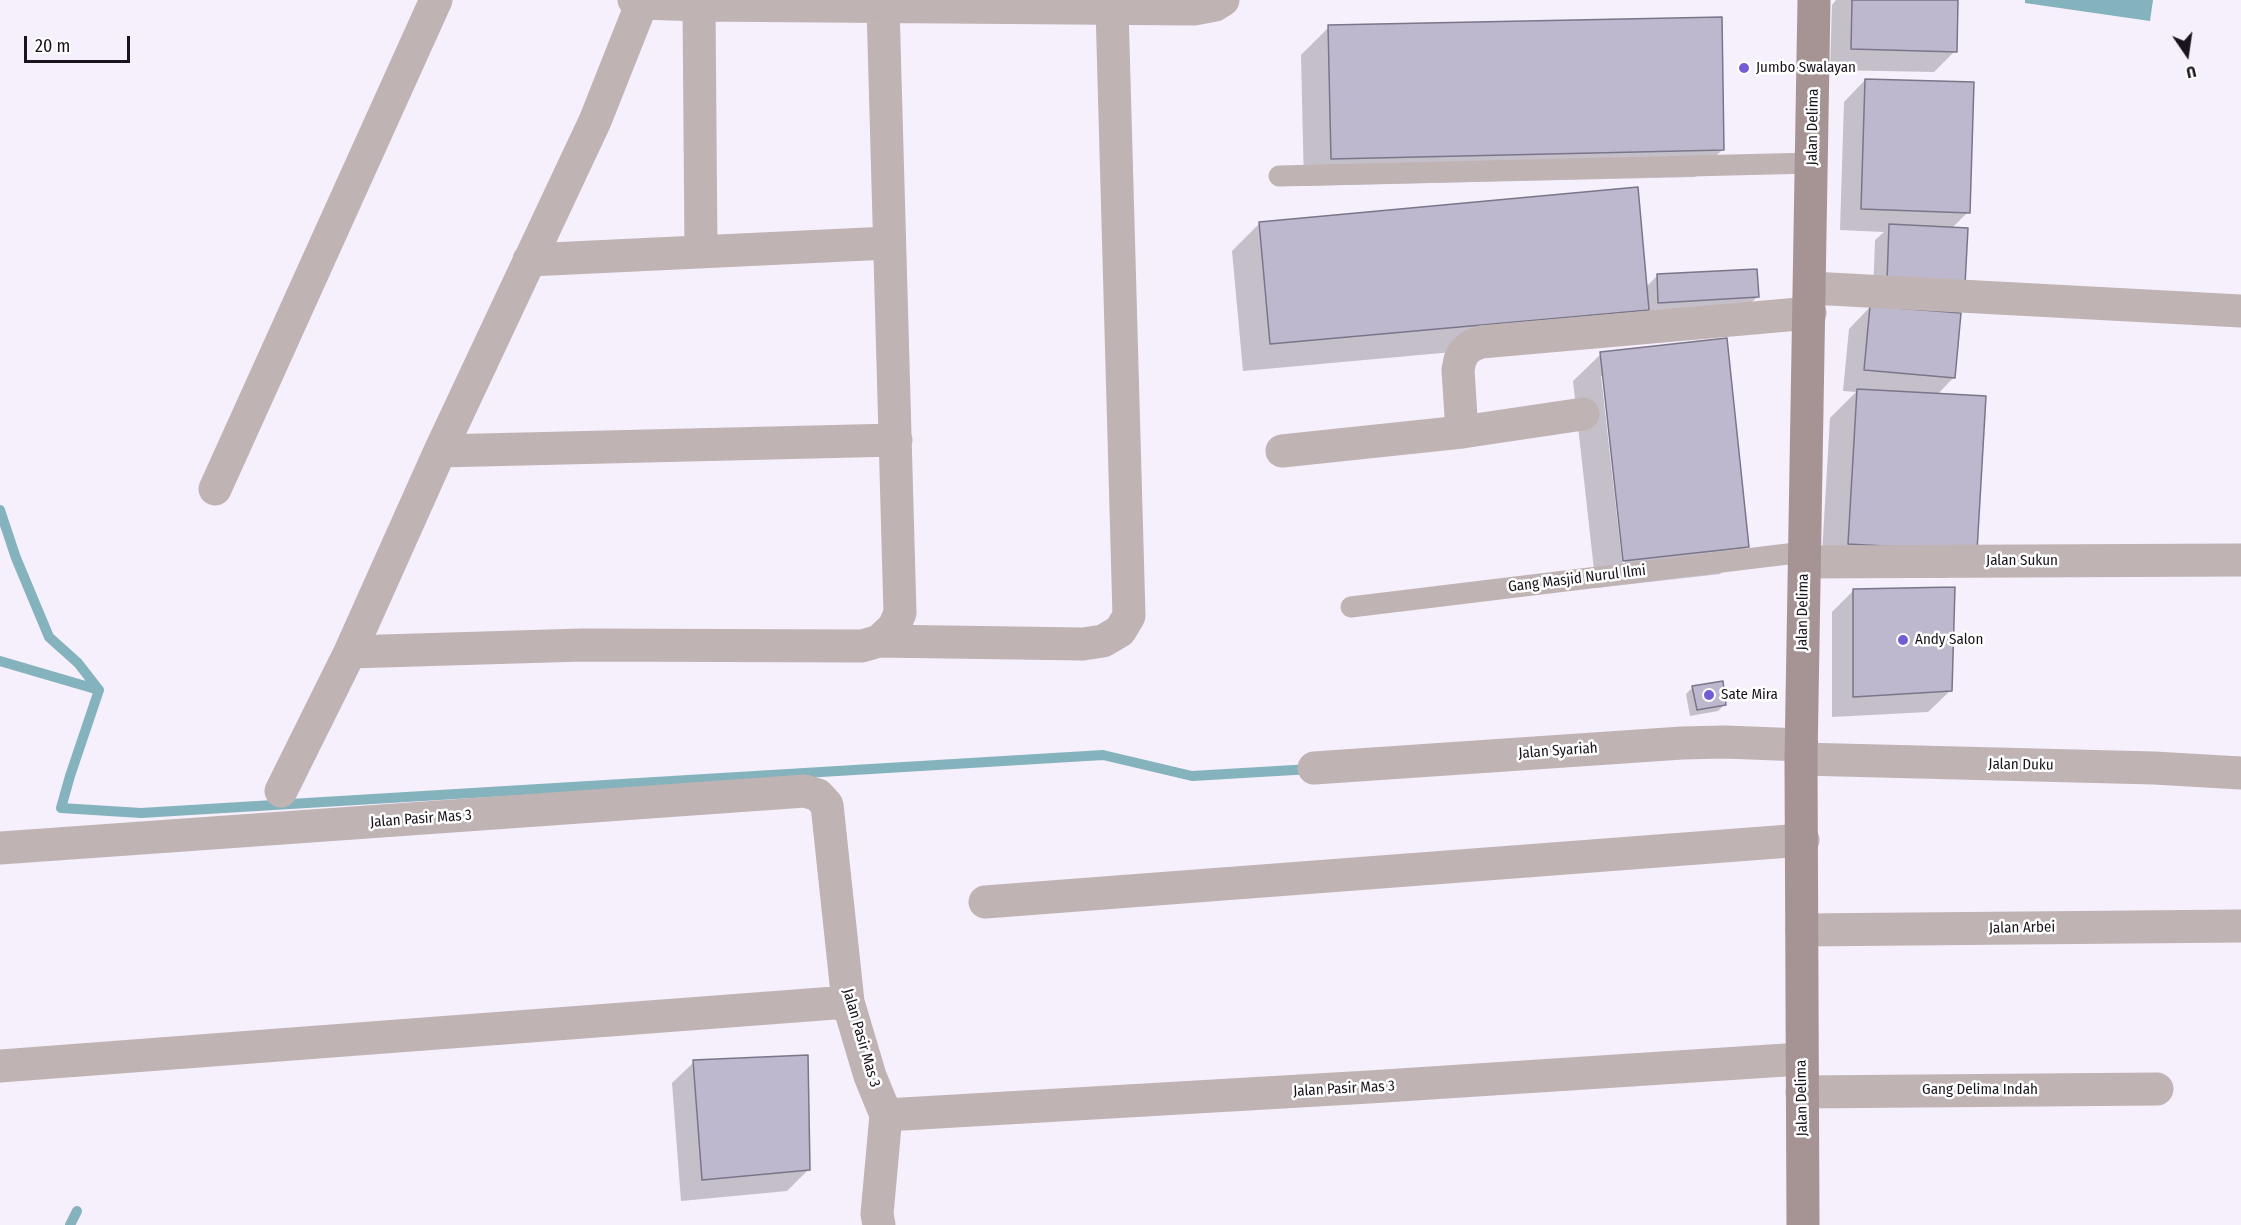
<!DOCTYPE html>
<style>
body{margin:0}
#map{position:relative;width:2241px;height:1225px;overflow:hidden;background:#f6effc;font-family:"Fira Sans Condensed",sans-serif}
canvas{display:block}
.north{position:absolute;left:2157px;top:24px;width:60px;height:60px;-webkit-text-stroke:4px #fff;paint-order:stroke;rotate:167deg;font-size:16px;font-weight:700;line-height:24px;text-align:center;color:#19141c}
.north::after{content:'';display:block;margin:auto;width:21px;height:27px;background:#19141c;clip-path:polygon(50% 0,100% 100%,50% 72%,0 100%)}
.scale{position:absolute;left:24px;top:36px;width:106px;height:27px;box-sizing:border-box;border:3px solid #19141c;border-top:0;padding-left:8px;font-size:18px;line-height:21px;white-space:nowrap;color:#19141c;-webkit-text-stroke:4px #fff;paint-order:stroke}
</style>
<div id="map">
<canvas width="2241" height="1225"></canvas>
<div class="north">U</div>
<div class="scale">20 m</div>
</div>
<script>
const ctx = document.querySelector('canvas').getContext('2d');
ctx.lineJoin = 'round';
function paint(path, color) { ctx.fillStyle = color; ctx.fill(path, 'evenodd'); }
const toPath = rows => new Path2D(rows.map(r => 'M' + r).join(''));
function stroke(path, color, width, dash) { ctx.strokeStyle = color; ctx.lineWidth = width; ctx.lineCap = dash ? 'butt' : 'round'; ctx.setLineDash(dash || []); ctx.stroke(path); }
function label(font, color, halo, rows, align = 'center') {
  ctx.font = font + ' "Fira Sans Condensed",sans-serif'; ctx.lineWidth = 5; ctx.setLineDash([]); ctx.textBaseline = 'middle'; ctx.strokeStyle = halo; ctx.fillStyle = color; for (const [text, x, y, turn = 0] of rows) {
    ctx.save(); ctx.translate(x, y); ctx.rotate((+turn || 0) * Math.PI / 180); ctx.textAlign = isNaN(turn) ? turn : align; if (halo) ctx.strokeText(text, 0, 0); ctx.fillText(text, 0, 0); ctx.restore();
  }
}
const water = toPath([
 [2025,0,2153,0,2150,21,2025,3]
]);
const shadow = toPath([
 [1836,0,1957,0,1955,51,1934,72,1830,70,1832,5],
 [1329,27,1723,149,1695,177,1304,186,1301,55],
 [1865,80,1968,212,1951,229,1873,295,1875,240,1884,232,1840,230,1844,102],
 [1260,223,1645,288,1658,275,1757,297,1743,311,1619,337,1243,371,1232,251],
 [1870,307,1954,377,1937,395,1975,550,1948,578,1821,571,1830,418,1856,392,1843,391,1849,329],
 [1601,354,1748,546,1720,574,1596,588,1573,381],
 [1601,376,1604,376,1626,569,1623,569],
 [1853,591,1950,691,1928,712,1832,717,1832,612],
 [1692,688,1725,704,1718,711,1690,716,1686,694],
 [694,1062,808,1170,787,1191,681,1201,672,1083]
]);
const stream = toPath([
 [0,510,16,558,49,637,78,663,99,690,70,776,61,808,141,813,1103,755,1192,776,1311,769],
 [0,661,99,690],
 [70,1225,77,1211]
]);
const building = toPath([
 [1852,0,1958,0,1957,52,1851,49,1852,0],
 [1722,17,1724,150,1331,159,1328,25,1722,17],
 [1865,79,1974,82,1970,213,1861,209,1865,79],
 [1638,187,1649,310,1270,344,1259,222,1638,187],
 [1889,224,1968,228,1965,285,1887,281,1889,224],
 [1757,269,1759,297,1658,303,1657,274,1757,269],
 [1870,306,1961,313,1955,378,1864,370,1870,306],
 [1727,338,1749,547,1623,561,1600,352,1727,338],
 [1857,389,1986,396,1977,551,1848,544,1857,389],
 [1955,587,1952,691,1853,697,1853,589,1955,587],
 [1723,681,1726,705,1697,710,1692,686,1723,681],
 [808,1055,810,1170,702,1180,693,1060,808,1055]
]);
const lane = toPath([
 [1279,176,1813,163],
 [1351,607,1804,552]
]);
const street = toPath([
 [634,0,642,3,699,5,1194,9,1215,5,1223,0],
 [699,5,701,252],
 [529,260,888,243],
 [1811,288,2241,311],
 [1462,432,1583,414],
 [440,451,896,440],
 [1282,451,1462,432,1458,370,1460,360,1464,352,1471,346,1481,342,1810,313],
 [215,489,436,0],
 [1804,562,2241,560],
 [879,641,1083,644,1103,641,1120,631,1129,616,1112,8],
 [350,652,582,645,862,646,879,641,894,627,900,613,883,6],
 [1801,759,2154,768,2241,773],
 [1314,768,1682,743,1725,742,1802,745],
 [281,791,350,652,440,451,595,121,643,0],
 [0,848,805,791,818,795,827,805,848,1002,870,1076,886,1115,1369,1087,1801,1059],
 [985,902,1803,840],
 [1802,930,2241,926],
 [0,1066,848,1002],
 [1802,1092,2157,1089],
 [879,1225,877,1214,886,1115]
]);
const secondary = toPath([
 [1803,1225,1801,759,1814,0]
]);
const markers = [
 [1744,68,6,"#755bd5"],
 [1903,640,6,"#755bd5"],
 [1709,695,6,"#755bd5"]
];
const poiNames = [
 ["Jumbo Swalayan",1756,68],
 ["Andy Salon",1915,640],
 ["Sate Mira",1721,695]
];
const streetNames = [
 ["Jalan Delima",1813,127,-89],
 ["Jalan Sukun",2022,561],
 ["Gang Masjid Nurul Ilmi",1577,579,-7],
 ["Jalan Delima",1803,612,-89],
 ["Jalan Syariah",1558,751,-4],
 ["Jalan Duku",2021,765,1],
 ["Jalan Pasir Mas 3",421,819,-4],
 ["Jalan Arbei",2022,928,-1],
 ["Jalan Pasir Mas 3",861,1038,74],
 ["Jalan Pasir Mas 3",1344,1089,-3],
 ["Gang Delima Indah",1980,1090],
 ["Jalan Delima",1802,1098,-91]
];
paint(water, '#84b2bd');
paint(shadow, '#0003');
stroke(stream, '#84b2bd', 10);
paint(building, '#beb8ce');
stroke(building, '#7a7589', 1.5);
stroke(lane, '#bfb3b3', 21);
stroke(street, '#bfb3b3', 33);
stroke(secondary, '#a69494', 33);
for (const [x, y, r, color] of markers) { const dot = new Path2D(); dot.arc(x, y, r, 0, 2 * Math.PI); ctx.fillStyle = color; ctx.fill(dot); stroke(dot, '#fff', 2); }
label('15px', '#19141c', '#fff', poiNames, 'left');
label('15px', '#19141c', '#fff', streetNames);
</script>
